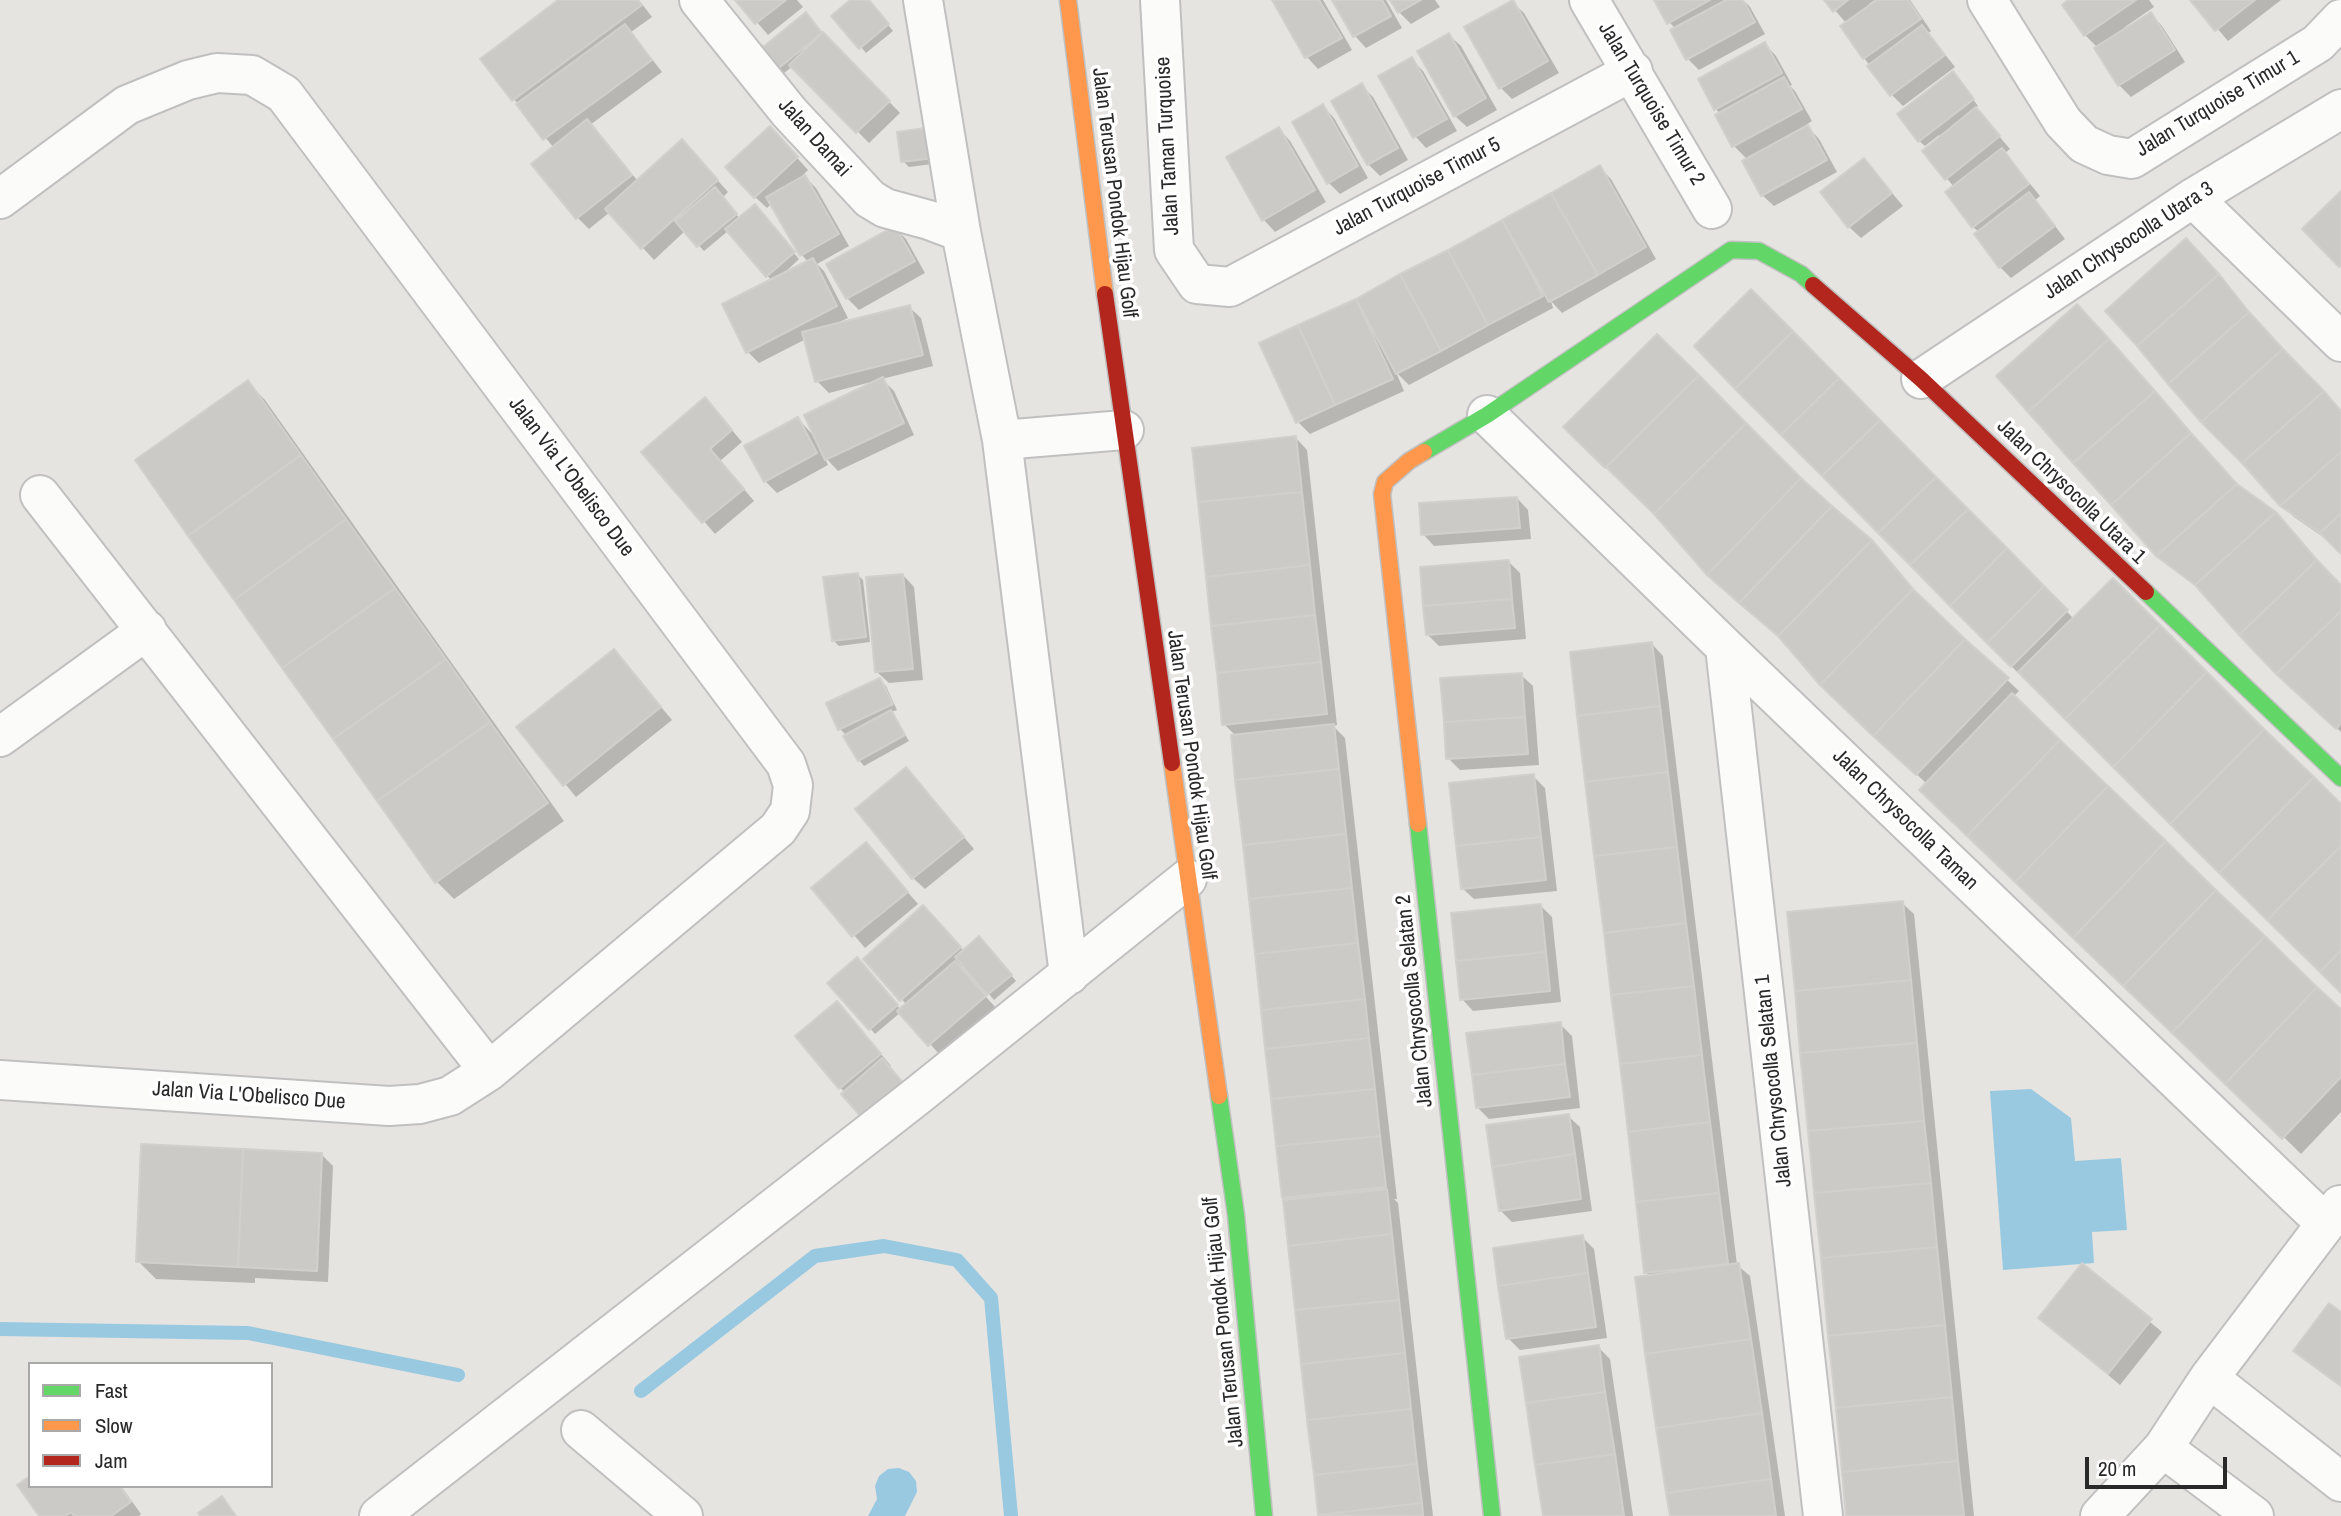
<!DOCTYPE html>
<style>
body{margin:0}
#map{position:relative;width:2341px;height:1516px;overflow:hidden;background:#e6e4e0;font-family:"Archivo Narrow",sans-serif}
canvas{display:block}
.legend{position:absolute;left:28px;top:1362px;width:245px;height:126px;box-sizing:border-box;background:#fff;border:2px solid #a9a9a9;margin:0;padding:9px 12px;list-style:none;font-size:21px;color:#292929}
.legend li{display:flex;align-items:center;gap:14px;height:35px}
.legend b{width:35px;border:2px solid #a9a9a9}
.scale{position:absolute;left:2085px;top:1457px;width:142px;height:32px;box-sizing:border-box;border:4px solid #292929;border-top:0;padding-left:9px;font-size:21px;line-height:24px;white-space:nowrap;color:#292929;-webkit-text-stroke:5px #fff;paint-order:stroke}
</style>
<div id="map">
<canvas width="2341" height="1516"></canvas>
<ul class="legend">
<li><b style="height:9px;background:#63d668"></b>Fast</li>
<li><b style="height:9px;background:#ff974d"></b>Slow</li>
<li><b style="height:9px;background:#b3261e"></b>Jam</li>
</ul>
<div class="scale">20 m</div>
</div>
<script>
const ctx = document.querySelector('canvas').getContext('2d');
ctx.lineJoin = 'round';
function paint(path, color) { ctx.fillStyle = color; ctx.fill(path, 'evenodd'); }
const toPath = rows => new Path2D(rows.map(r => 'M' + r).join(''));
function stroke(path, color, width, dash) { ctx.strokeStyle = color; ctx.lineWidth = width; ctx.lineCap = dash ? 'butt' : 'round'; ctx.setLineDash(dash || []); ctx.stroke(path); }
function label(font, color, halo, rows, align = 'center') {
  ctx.font = font + ' "Archivo Narrow",sans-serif'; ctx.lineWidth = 7; ctx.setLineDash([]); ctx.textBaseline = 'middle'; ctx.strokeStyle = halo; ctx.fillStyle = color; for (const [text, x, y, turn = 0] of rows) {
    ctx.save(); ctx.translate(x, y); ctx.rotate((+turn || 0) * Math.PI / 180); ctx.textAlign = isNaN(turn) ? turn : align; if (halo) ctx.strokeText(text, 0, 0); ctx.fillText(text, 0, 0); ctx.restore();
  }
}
const water = toPath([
 [2031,1089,2071,1118,2075,1161,2121,1158,2127,1230,2092,1232,2094,1263,2003,1270,1990,1091],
 [899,1468,909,1472,916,1481,917,1492,905,1516,868,1516,877,1499,875,1486,879,1476,888,1469]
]);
const shadow = toPath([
 [561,0,639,0,652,17,631,32,662,72,590,125,638,181,693,153,728,192,723,197,740,219,760,212,799,259,781,276,808,262,802,255,772,203,767,208,755,197,781,140,808,170,803,175,816,188,849,246,817,264,824,271,848,318,835,324,909,307,921,318,933,366,882,379,894,391,914,435,838,471,824,456,828,465,777,493,765,481,747,446,798,419,815,437,876,382,875,381,829,393,817,381,806,339,759,363,748,352,772,281,728,231,704,251,685,231,654,260,610,212,589,229,578,218,554,148,482,60],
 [738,0,797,0,803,7,768,35],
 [853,0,868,0,893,31,866,53,834,16],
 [1274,0,1323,0,1352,50,1318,69,1307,57],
 [1334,0,1386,0,1402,28,1366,48,1355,36],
 [1392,0,1435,0,1440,7,1411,24,1399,12],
 [1656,0,1743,0,1750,7,1765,34,1699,70,1688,59,1676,29,1669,22],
 [1826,0,1875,0,1869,4,1871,7,1880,0,1910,0,1931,31,1928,33,1955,67,1903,106,1892,95,1864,58,1843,27,1847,24],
 [2066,0,2149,0,2154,7,2125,27,2127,29,2151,14,2162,26,2185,62,2131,97,2119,85,2098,48,2085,35],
 [2193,0,2281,0,2228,41],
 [1512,2,1524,13,1559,73,1512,99,1501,88],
 [811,20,900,113,869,143,793,66,780,76,775,71],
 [1449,35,1461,46,1497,110,1467,127,1455,116],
 [1765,44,1776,56,1792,85,1790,86,1795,91,1812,121,1806,125,1819,139,1837,172,1774,206,1762,195,1748,160,1734,146,1717,116,1720,114,1716,109],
 [1411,59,1423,71,1457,131,1426,148,1415,136],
 [1958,79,1978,106,1975,108,2010,149,2005,153,2040,196,2035,200,2065,239,2011,278,2000,267,1979,232,1973,227,1954,187,1924,151,1941,138,1939,135,1925,146,1919,141],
 [1361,85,1373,97,1408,160,1380,176,1368,164,1333,102],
 [1323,106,1334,118,1368,178,1340,194,1328,182],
 [1279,129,1290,141,1326,202,1275,232,1264,220,1229,158],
 [899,133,948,162,909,167,903,161],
 [1864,160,1903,206,1861,238,1849,227],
 [1599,167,1611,179,1656,259,1562,313,1551,301,1553,308,1409,385,1396,372,1404,391,1310,434,1298,422,1261,344,1356,300],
 [895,228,906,239,925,273,859,310,847,298],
 [1751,292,2074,619,2341,807,2341,991,2025,676,2023,678,1696,346],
 [2089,318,2240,488,2341,587,2341,732,2290,685,2206,593,2170,567,2157,555],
 [2260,326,2341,413,2341,552,2332,543,2294,517,2202,420],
 [247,382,265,400,564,821,454,899,437,882,137,460],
 [716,411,742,442,720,461,754,501,715,534,644,452],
 [1296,438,1307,450,1337,725,1333,726,1345,738,1397,1199,1394,1199,1398,1203,1433,1516,1320,1516,1285,1202,1288,1202,1284,1198,1236,736,1224,724],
 [1802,481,1883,554,1921,599,2019,691,2013,697,2341,1012,2341,1112,2301,1154,1927,784,1833,696],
 [1517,498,1528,510,1531,539,1434,546,1423,534],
 [1508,561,1520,573,1526,639,1439,646,1427,634],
 [857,574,863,580,870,642,839,646,833,640],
 [903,575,914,587,923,680,889,683,877,672],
 [1652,644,1663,656,1737,1265,1750,1276,1785,1516,1671,1516,1651,1277,1646,1272],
 [614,651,672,720,576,797,518,727],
 [1521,675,1533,686,1539,765,1460,770,1448,758],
 [880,680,886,686,897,710,891,712,909,741,864,766,859,760,847,736,840,729],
 [906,769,974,849,925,889,913,878],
 [1533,776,1545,788,1557,891,1474,899,1462,888],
 [866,844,918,904,865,948,814,888],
 [1902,903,1914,914,1974,1516,1848,1516],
 [1540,905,1552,917,1561,1002,1473,1011,1462,999],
 [935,919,964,951,984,943,1016,981,994,1000,964,965,961,969,996,1008,941,1056,901,1012,875,1034,830,983,862,965,901,1010,907,1005,865,959],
 [848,1015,891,1066,845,1093,797,1036],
 [1560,1024,1572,1036,1580,1108,1489,1119,1478,1108],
 [1568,1116,1580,1127,1592,1211,1512,1222,1501,1211],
 [321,1154,333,1166,328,1282,255,1278,255,1283,156,1279,138,1261],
 [1582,1237,1594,1249,1607,1338,1520,1350,1508,1338],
 [2082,1265,2162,1332,2120,1385,2040,1318],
 [2341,1314,2341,1387,2307,1362,2295,1351],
 [1598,1347,1610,1359,1633,1516,1544,1516],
 [30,1486,121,1486,141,1514,139,1516,41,1516]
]);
const stream = toPath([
 [0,1329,248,1333,458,1375],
 [641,1391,815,1256,884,1246,957,1260,991,1298,1011,1516]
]);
const building = toPath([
 [558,0,638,0,642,5,512,101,480,59,558,0],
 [735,0,786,0,755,24,735,0],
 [850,0,869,0,889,24,859,49,831,16,850,0],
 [1272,0,1319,0,1342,38,1305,58,1272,0],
 [1332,0,1382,0,1391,16,1353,37,1332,0],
 [1390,0,1421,0,1398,13,1390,0],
 [1513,0,1548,61,1499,89,1464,27,1513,0],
 [1654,0,1710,0,1667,24,1654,0],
 [1726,0,1743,0,1755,22,1686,60,1670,30,1726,0],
 [1824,0,1848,0,1833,12,1824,0],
 [1877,0,1908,0,1921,19,1863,59,1840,26,1877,0],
 [2068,0,2136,0,2084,36,2062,5,2068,0],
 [2190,0,2255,0,2215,31,2190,0],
 [806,12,822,33,774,72,757,52,806,12],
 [2151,12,2175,50,2118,86,2094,48,2151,12],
 [625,24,652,60,543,140,516,104,625,24],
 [1922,25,1945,55,1890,96,1867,66,1922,25],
 [823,32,890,101,856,133,789,65,823,32],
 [1449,33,1486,98,1454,117,1417,51,1449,33],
 [1765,42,1782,73,1714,110,1698,79,1765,42],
 [1412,57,1447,119,1413,138,1378,76,1412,57],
 [1953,71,1974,99,1918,142,1897,114,1953,71],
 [1784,77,1802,109,1732,147,1715,115,1784,77],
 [1362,83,1398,148,1367,165,1331,101,1362,83],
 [1323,104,1358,166,1327,184,1292,122,1323,104],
 [1976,107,2000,136,1945,180,1922,151,1976,107],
 [587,119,632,175,576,219,531,164,587,119],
 [1808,125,1827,160,1761,196,1742,161,1808,125],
 [770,126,798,157,754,198,725,167,770,126],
 [939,126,943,157,901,162,897,132,939,126],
 [1279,127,1315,190,1262,221,1226,157,1279,127],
 [682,139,718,180,641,249,605,209,682,139],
 [2002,148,2029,184,1972,228,1945,192,2002,148],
 [1864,158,1892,193,1848,228,1820,192,1864,158],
 [1600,165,1646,247,1598,275,1551,193,1600,165],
 [805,175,839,234,800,256,766,197,805,175],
 [715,187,737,214,697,247,675,221,715,187],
 [2341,191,2341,265,2339,267,2302,229,2341,191],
 [2029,192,2055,226,1999,268,1974,234,2029,192],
 [1551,193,1598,275,1549,302,1502,220,1551,193],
 [755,204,795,252,766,277,725,229,755,204],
 [1502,220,1543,296,1488,325,1448,250,1502,220],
 [895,226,915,261,846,299,826,264,895,226],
 [2186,238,2219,274,2137,346,2105,311,2186,238],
 [1448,250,1488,325,1441,351,1400,274,1448,250],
 [813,258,837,306,746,353,722,304,813,258],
 [1400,274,1441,351,1396,374,1356,299,1400,274],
 [2219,274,2249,312,2168,384,2137,346,2219,274],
 [1751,289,1793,331,1735,389,1694,346,1751,289],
 [1356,299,1393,379,1335,405,1298,325,1356,299],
 [2077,304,2109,339,2028,412,1996,376,2077,304],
 [910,305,923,355,815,382,802,332,910,305],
 [2249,312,2283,349,2201,422,2168,384,2249,312],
 [1298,325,1335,405,1296,423,1259,343,1298,325],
 [1793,331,1839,378,1781,435,1735,389,1793,331],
 [1657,334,1699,375,1605,468,1563,427,1657,334],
 [2109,339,2155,391,2073,463,2028,412,2109,339],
 [2283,349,2324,391,2242,463,2201,422,2283,349],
 [1699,375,1746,423,1654,514,1606,467,1699,375],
 [883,377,904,423,825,460,804,415,883,377],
 [1839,378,1880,420,1822,476,1781,435,1839,378],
 [248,380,301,455,188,536,135,460,248,380],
 [2155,391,2191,433,2111,505,2073,463,2155,391],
 [2324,391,2341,411,2341,452,2280,506,2242,463,2324,391],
 [705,397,732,430,710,449,744,489,702,523,641,452,705,397],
 [798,417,817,453,764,482,744,446,798,417],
 [1880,420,1936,477,1878,533,1822,476,1880,420],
 [1746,423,1801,478,1707,575,1654,514,1746,423],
 [2191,433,2237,484,2156,556,2111,505,2191,433],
 [1296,436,1302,492,1198,502,1192,448,1296,436],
 [2341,452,2341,513,2320,533,2280,506,2341,452],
 [301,455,346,519,234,600,188,536,301,455],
 [1936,477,1968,509,1910,565,1878,533,1936,477],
 [1801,478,1832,506,1739,603,1707,575,1801,478],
 [2237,484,2276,512,2195,585,2156,556,2237,484],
 [1302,492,1310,565,1206,577,1198,502,1302,492],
 [1517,497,1520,528,1421,535,1419,503,1517,497],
 [1832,506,1872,540,1778,636,1739,603,1832,506],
 [1968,509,2007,548,1950,606,1910,565,1968,509],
 [2276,512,2317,560,2239,635,2195,585,2276,512],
 [2341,513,2341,554,2320,533,2341,513],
 [346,519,395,588,282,668,234,600,346,519],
 [1872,540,1913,589,1820,685,1778,636,1872,540],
 [2007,548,2044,586,1987,643,1950,606,2007,548],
 [1509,560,1512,599,1423,606,1420,567,1509,560],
 [2317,560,2341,585,2341,611,2276,674,2239,635,2317,560],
 [1310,565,1315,615,1211,626,1206,577,1310,565],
 [858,573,866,637,832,641,823,577,858,573],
 [903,574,913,669,875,672,866,577,903,574],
 [2113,578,2160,625,2065,719,2018,672,2113,578],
 [2044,586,2068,610,2011,667,1987,643,2044,586],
 [395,588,446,659,333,739,282,668,395,588],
 [1913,589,1965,639,1873,736,1820,685,1913,589],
 [1512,599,1515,628,1426,635,1423,606,1512,599],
 [2341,611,2341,723,2336,729,2276,674,2341,611],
 [1315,615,1321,662,1217,673,1211,626,1315,615],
 [2160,625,2207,672,2113,767,2065,719,2160,625],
 [1965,639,2009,678,1916,775,1873,736,1965,639],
 [1652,642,1660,706,1577,716,1570,652,1652,642],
 [614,649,661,707,563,786,516,727,614,649],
 [446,659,490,722,377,801,333,739,446,659],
 [1321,662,1327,714,1222,725,1217,673,1321,662],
 [2207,672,2264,729,2170,824,2113,767,2207,672],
 [1522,673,1525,717,1444,722,1440,678,1522,673],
 [880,678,893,704,838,730,826,703,880,678],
 [2012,693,2060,740,1967,836,1919,790,2012,693],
 [1660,706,1668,772,1585,782,1577,716,1660,706],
 [891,710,905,735,858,761,843,736,891,710],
 [1525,717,1528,754,1446,759,1444,722,1525,717],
 [490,722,548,803,435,883,377,801,490,722],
 [1334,724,1339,769,1235,780,1231,735,1334,724],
 [2264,729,2314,777,2219,873,2170,824,2264,729],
 [2060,740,2108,786,2015,882,1967,836,2060,740],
 [906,767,964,837,912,879,855,809,906,767],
 [1339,769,1346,834,1243,845,1235,780,1339,769],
 [1668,772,1677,847,1594,856,1585,782,1668,772],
 [1534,774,1541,837,1456,846,1449,783,1534,774],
 [2314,777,2341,804,2341,846,2267,920,2219,873,2314,777],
 [2108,786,2166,841,2073,938,2015,882,2108,786],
 [1346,834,1352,888,1249,899,1243,845,1346,834],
 [1541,837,1546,880,1461,889,1456,846,1541,837],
 [2166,841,2216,890,2123,986,2073,938,2166,841],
 [866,842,908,892,852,937,811,888,866,842],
 [2341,846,2341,950,2320,972,2267,920,2341,846],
 [1677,847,1686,923,1604,933,1594,856,1677,847],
 [1352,888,1358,943,1255,954,1249,899,1352,888],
 [2216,890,2265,936,2172,1033,2123,986,2216,890],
 [1903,901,1911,980,1795,991,1787,912,1903,901],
 [1541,904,1546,952,1456,961,1451,913,1541,904],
 [923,905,961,947,900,1001,863,959,923,905],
 [1686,923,1694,986,1611,995,1604,933,1686,923],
 [979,936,1012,975,987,995,955,957,979,936],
 [2265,936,2317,987,2225,1084,2172,1033,2265,936],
 [1358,943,1365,999,1261,1010,1255,954,1358,943],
 [2341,950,2341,993,2320,972,2341,950],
 [1546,952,1550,991,1460,1000,1456,961,1546,952],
 [857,957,898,1005,869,1030,827,983,857,957],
 [955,961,986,996,928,1046,897,1011,955,961],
 [1911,980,1917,1043,1800,1053,1795,991,1911,980],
 [1694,986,1702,1055,1620,1064,1611,995,1694,986],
 [2317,987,2341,1009,2341,1077,2282,1139,2225,1084,2317,987],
 [1365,999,1369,1038,1265,1049,1261,1010,1365,999],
 [837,1001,881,1054,839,1089,795,1036,837,1001],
 [1561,1022,1565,1064,1472,1075,1466,1033,1561,1022],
 [1369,1038,1375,1089,1271,1099,1265,1049,1369,1038],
 [1917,1043,1924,1121,1808,1131,1800,1053,1917,1043],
 [1702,1055,1710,1122,1628,1132,1620,1064,1702,1055],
 [882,1058,904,1084,863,1119,841,1094,882,1058],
 [1565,1064,1570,1097,1476,1108,1472,1075,1565,1064],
 [1375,1089,1380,1136,1276,1146,1271,1099,1375,1089],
 [1569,1114,1575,1154,1492,1167,1486,1125,1569,1114],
 [1924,1121,1931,1183,1814,1193,1808,1131,1924,1121],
 [1710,1122,1719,1193,1636,1202,1628,1132,1710,1122],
 [1380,1136,1386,1187,1282,1198,1276,1146,1380,1136],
 [141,1144,243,1149,238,1267,136,1262,141,1144],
 [243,1149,322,1153,317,1271,238,1267,243,1149],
 [1575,1154,1581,1199,1499,1211,1492,1167,1575,1154],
 [1931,1183,1937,1247,1821,1258,1814,1193,1931,1183],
 [1387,1189,1392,1234,1288,1246,1283,1200,1387,1189],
 [1719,1193,1728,1264,1644,1273,1636,1202,1719,1193],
 [1392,1234,1399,1300,1295,1310,1288,1246,1392,1234],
 [1583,1235,1588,1273,1498,1286,1493,1248,1583,1235],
 [1937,1247,1945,1325,1828,1336,1821,1258,1937,1247],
 [1739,1263,1751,1339,1645,1354,1635,1277,1739,1263],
 [2082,1263,2152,1319,2108,1374,2038,1318,2082,1263],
 [1588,1273,1596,1327,1506,1339,1498,1286,1588,1273],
 [1399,1300,1405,1353,1301,1364,1295,1310,1399,1300],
 [2329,1303,2341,1312,2341,1386,2293,1351,2329,1303],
 [1945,1325,1952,1397,1836,1408,1828,1336,1945,1325],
 [1751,1339,1762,1413,1656,1428,1645,1354,1751,1339],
 [1599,1345,1605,1392,1526,1403,1519,1357,1599,1345],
 [1405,1353,1411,1409,1307,1420,1301,1364,1405,1353],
 [1605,1392,1615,1454,1535,1465,1526,1403,1605,1392],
 [1952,1397,1958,1461,1842,1472,1836,1408,1952,1397],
 [1411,1409,1417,1464,1314,1475,1307,1420,1411,1409],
 [1762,1413,1771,1479,1666,1493,1656,1428,1762,1413],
 [1615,1454,1624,1516,1543,1516,1535,1465,1615,1454],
 [1958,1461,1964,1516,1846,1516,1842,1472,1958,1461],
 [1417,1464,1422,1503,1318,1515,1314,1475,1417,1464],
 [30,1476,30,1486,120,1486,131,1502,111,1516,74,1516,71,1512,65,1516,39,1516,17,1485,30,1476],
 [1771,1479,1776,1516,1670,1516,1666,1493,1771,1479],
 [222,1496,236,1516,200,1516,198,1513,222,1496],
 [1422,1503,1423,1516,1318,1515,1422,1503]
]);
const street = toPath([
 [699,0,789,112,870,199,885,208,929,220,961,232],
 [923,0,961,232,1002,440,1069,975],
 [1160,0,1174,250,1197,284,1230,287,1633,71],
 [1589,0,1712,209],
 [1987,0,2063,122,2084,144,2108,155,2132,159,2318,43,2341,19],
 [2193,198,2341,342],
 [0,199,127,105,188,80,217,73,252,75,284,94,786,764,793,785,790,811,778,829,489,1071,450,1096,420,1104,389,1106,0,1080],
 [1921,379,2193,198,2341,109],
 [1487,415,1725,647,2325,1223],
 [1002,440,1124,430],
 [40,495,489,1071],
 [1725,647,1823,1516],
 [0,737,147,630],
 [2209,1378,2341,1482],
 [581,1430,683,1516],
 [2163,1448,2254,1516],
 [379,1516,917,1096,1187,879],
 [2100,1516,2163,1448,2209,1378,2340,1205]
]);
const fast = toPath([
 [1424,452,1487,415,1731,250,1759,251,1801,274,1813,285],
 [2146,592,2341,778],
 [1418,824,1492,1516],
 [1219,1096,1236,1215,1264,1516]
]);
const slow = toPath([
 [1068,0,1105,294],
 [1172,763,1219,1096],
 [1418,824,1382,494,1385,482,1409,461,1424,452]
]);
const jam = toPath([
 [1813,285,1921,379,2146,592],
 [1105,294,1172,763]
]);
const streetNames = [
 ["Jalan Turquoise Timur 2",1651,104,59],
 ["Jalan Turquoise Timur 1",2218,104,-31],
 ["Jalan Damai",814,138,48],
 ["Jalan Taman Turquoise",1168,146,-93],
 ["Jalan Turquoise Timur 5",1417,187,-28],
 ["Jalan Terusan Pondok Hijau Golf",1114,193,83],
 ["Jalan Chrysocolla Utara 3",2129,241,-33],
 ["Jalan Via L'Obelisco Due",571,477,53],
 ["Jalan Chrysocolla Utara 1",2071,492,44],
 ["Jalan Terusan Pondok Hijau Golf",1191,755,82],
 ["Jalan Chrysocolla Taman",1905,820,44],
 ["Jalan Chrysocolla Selatan 2",1415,1001,-96],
 ["Jalan Chrysocolla Selatan 1",1774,1081,-96],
 ["Jalan Via L'Obelisco Due",249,1096,4],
 ["Jalan Terusan Pondok Hijau Golf",1224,1322,-96]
];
paint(water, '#99c9e1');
paint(shadow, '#0003');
stroke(stream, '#99c9e1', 14);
paint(building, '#cbcac6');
stroke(building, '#d1d0cc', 2);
stroke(street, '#c0c0c0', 42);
stroke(fast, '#c0c0c0', 19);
stroke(slow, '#c0c0c0', 19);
stroke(jam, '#c0c0c0', 19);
stroke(street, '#fbfbfa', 38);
stroke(fast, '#63d668', 16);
stroke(slow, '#ff974d', 16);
stroke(jam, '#b3261e', 16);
label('21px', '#292929', '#fff', streetNames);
</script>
